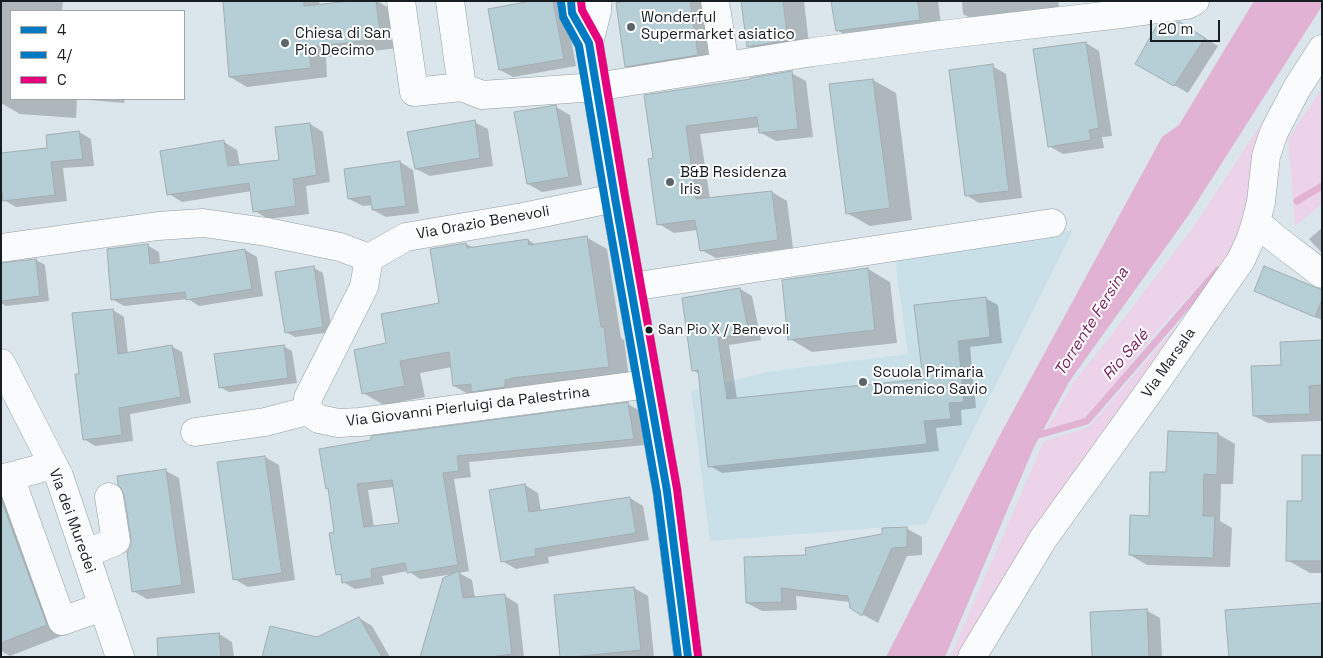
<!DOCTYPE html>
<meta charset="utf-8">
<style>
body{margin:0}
#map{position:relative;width:1323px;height:658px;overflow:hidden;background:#dae6eb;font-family:"Space Grotesk",sans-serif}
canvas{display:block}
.frame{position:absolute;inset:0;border:2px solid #161e21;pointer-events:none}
.legend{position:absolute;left:10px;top:10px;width:175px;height:90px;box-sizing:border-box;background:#fff;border:1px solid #a2a5a6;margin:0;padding:6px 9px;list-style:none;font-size:15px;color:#161e21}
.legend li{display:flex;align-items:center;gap:10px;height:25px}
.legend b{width:25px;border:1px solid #a2a5a6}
.scale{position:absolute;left:1150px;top:20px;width:70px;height:22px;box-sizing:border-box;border:2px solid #161e21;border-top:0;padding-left:6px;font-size:15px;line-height:18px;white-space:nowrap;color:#161e21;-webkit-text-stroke:4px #fff;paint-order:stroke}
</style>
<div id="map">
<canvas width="1323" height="658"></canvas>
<div class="frame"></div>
<ul class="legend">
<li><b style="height:6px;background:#007bc3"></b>4</li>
<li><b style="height:6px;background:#007bc3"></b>4/</li>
<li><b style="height:6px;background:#e5007d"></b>C</li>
</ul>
<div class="scale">20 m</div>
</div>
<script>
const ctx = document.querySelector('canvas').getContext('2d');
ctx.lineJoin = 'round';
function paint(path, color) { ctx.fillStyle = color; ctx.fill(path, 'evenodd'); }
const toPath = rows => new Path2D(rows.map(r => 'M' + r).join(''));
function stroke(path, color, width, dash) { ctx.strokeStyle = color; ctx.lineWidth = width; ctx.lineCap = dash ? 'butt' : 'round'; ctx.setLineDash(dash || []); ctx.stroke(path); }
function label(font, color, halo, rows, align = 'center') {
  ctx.font = font + ' "Space Grotesk",sans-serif'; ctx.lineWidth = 4; ctx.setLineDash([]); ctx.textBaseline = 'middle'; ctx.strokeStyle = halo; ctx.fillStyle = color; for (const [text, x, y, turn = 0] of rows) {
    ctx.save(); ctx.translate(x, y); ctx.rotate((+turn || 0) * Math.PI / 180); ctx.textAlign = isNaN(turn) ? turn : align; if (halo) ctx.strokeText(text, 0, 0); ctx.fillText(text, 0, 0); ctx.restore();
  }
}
const built = toPath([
 [1073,230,926,524,710,541,691,391,767,372,908,354,895,260]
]);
const green = toPath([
 [1322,88,1322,204,1295,226,1288,139],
 [1265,118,1269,120,1252,197,1235,248,1162,325,1087,418,1046,430,1075,380,1102,347,1192,229],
 [1194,306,961,657,950,657,1044,441,1089,427]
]);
const water = toPath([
 [1254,1,1322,1,1322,6,1188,216,1069,382,1034,447,945,657,886,657,1000,435,1162,137,1179,125]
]);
const shadow = toPath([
 [1,1,63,1,62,11,11,11,11,99,125,99,124,103,77,99,76,118,20,114,1,103,2,43,1,42],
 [224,1,319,1,320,5,377,1,392,10,397,48,326,57,327,77,247,87,230,77],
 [538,1,556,1,565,7,576,66,513,77,500,70],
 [636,1,701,1,711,7,720,67,649,79,626,66],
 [742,1,804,1,810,53,771,59,748,46],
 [832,1,938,1,942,32,859,43,837,30],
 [962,1,1058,1,1060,11,977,22,963,14],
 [1194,31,1218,46,1188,93,1136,63],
 [1086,43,1099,51,1112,136,1102,137,1104,148,1063,154,1049,146],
 [992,66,1006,74,1022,198,979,203,966,195],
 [791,73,806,81,813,137,776,141,761,133,760,127,700,134,710,199,772,192,787,201,793,248,716,258,701,250,698,230,674,233,659,224,654,159,646,96],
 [873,80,896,93,912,220,870,226,847,213],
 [556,107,570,115,582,185,542,192,528,184],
 [474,122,488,129,493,166,430,176,416,169],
 [310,124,323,132,330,182,306,186,309,214,268,219,255,211,252,191,182,202,169,194,224,142,237,150,240,166,280,161],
 [79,132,91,139,94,166,63,168,67,201,16,207,4,200,48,149],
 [400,162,413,170,419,213,386,217,373,210,372,205,363,206,349,199],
 [1322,228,1322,253,1309,239],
 [586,237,607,249,621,338,624,340,629,378,475,398,454,386,452,367,420,373,425,397,384,405,363,393,388,344,441,304,466,244,474,248,528,240,536,245],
 [147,245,159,252,160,263,245,250,257,257,263,296,199,306,188,299,124,306,112,299],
 [36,260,45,265,49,301,6,306,1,303,1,265],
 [314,268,323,273,332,332,295,337,286,332],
 [868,269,890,282,897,343,812,352,790,339],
 [740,289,752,296,761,340,729,345,737,399,925,380,985,298,998,305,1002,343,970,347,976,408,961,410,962,425,936,428,939,451,722,473,710,466,699,374,693,370],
 [1256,291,1322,291,1322,320,1269,298],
 [113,310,124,317,128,354,171,346,182,352,191,403,130,414,133,441,95,446,84,439],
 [1322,341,1322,421,1268,423,1254,416,1282,366],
 [283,346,292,351,297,383,229,392,220,387],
 [628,404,640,411,645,445,469,462,471,477,454,479,469,571,459,573,472,580,475,598,505,596,518,604,524,657,421,657,454,574,420,579,408,571,382,576,384,584,355,589,343,582,342,576,337,574,335,533,329,489,327,488],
 [394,487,400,524,374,527,368,490],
 [1218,434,1235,444,1233,484,1221,484,1220,521,1232,528,1230,567,1147,565,1130,555,1150,517,1167,473],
 [1322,456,1322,573,1310,573,1287,560,1303,503],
 [265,457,279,465,295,580,248,587,234,579,218,463],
 [166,471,179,478,195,593,147,599,133,591,132,546,126,494],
 [525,485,538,493,541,512,630,498,643,506,649,540,548,557,549,563,516,569,502,561],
 [1,497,17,505,64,635,10,656,1,651],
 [906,528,922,537,922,555,907,556,878,623,851,608,850,602,796,596,797,610,762,611,747,603,807,556],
 [634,588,648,596,654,657,561,657],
 [1146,610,1160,618,1162,657,1094,657],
 [359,618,372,626,390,657,263,657,317,638],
 [219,634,232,642,234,657,159,657]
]);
const stream = toPath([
 [1297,201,1322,186],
 [1032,437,1087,421,1218,270]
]);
const building = toPath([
 [223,1,304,1,304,6,351,1,376,1,381,39,309,47,311,68,229,77,223,1],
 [531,1,553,1,564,59,499,70,488,9,531,1],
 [627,1,690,1,698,55,625,67,616,3,627,1],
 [741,1,783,1,788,40,747,47,741,1],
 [831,1,918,1,920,20,836,31,831,1],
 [1180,22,1205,38,1174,86,1135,64,1157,25,1180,22],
 [1086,42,1099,128,1089,130,1091,140,1048,147,1033,49,1086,42],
 [993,64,1009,191,965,196,949,70,993,64],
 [792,71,798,129,759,133,757,117,686,126,696,199,772,191,778,240,700,251,695,220,657,225,648,159,653,158,644,95,751,79,750,78,792,71],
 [873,79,890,208,846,214,829,84,873,79],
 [556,105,569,177,527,184,514,112,556,105],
 [475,120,480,158,415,169,407,132,475,120],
 [310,123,317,175,293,179,296,206,253,212,249,183,167,195,160,151,224,140,228,166,279,160,275,127,310,123],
 [79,131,83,159,51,162,55,195,3,201,1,187,1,153,47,148,46,135,79,131],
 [400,161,406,206,372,210,370,196,348,199,344,169,400,161],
 [587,236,601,327,604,327,609,367,511,378,511,379,505,380,505,387,471,392,471,384,453,386,449,352,400,361,405,386,362,394,354,350,386,343,381,314,439,303,430,249,466,243,467,248,528,239,529,245,587,236],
 [148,244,150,264,245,249,252,289,186,300,185,292,111,300,107,249,148,244],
 [36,259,40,296,1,301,1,263,36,259],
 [314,266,323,327,285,333,275,272,314,266],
 [1264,266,1322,290,1322,300,1315,317,1254,291,1264,266],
 [868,268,875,330,788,340,782,280,868,268],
 [740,288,749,333,718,338,727,399,923,379,914,305,986,297,990,337,958,341,964,402,949,403,951,419,924,421,927,444,708,467,698,370,692,371,682,298,740,288],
 [113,309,118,354,172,345,181,397,119,408,122,435,83,440,75,374,79,374,72,313,113,309],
 [1322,340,1322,385,1309,386,1310,414,1253,416,1251,366,1281,365,1280,342,1322,340],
 [284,345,288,378,219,388,214,354,284,345],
 [628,402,634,439,457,456,459,471,443,473,458,565,407,573,405,563,371,569,372,578,342,583,341,574,336,575,329,533,334,532,328,488,326,489,319,449,371,440,371,436,628,402],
 [392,480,399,523,364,527,357,484,392,480],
 [1168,431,1218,433,1217,475,1204,474,1203,516,1215,516,1213,558,1129,555,1130,515,1149,516,1150,472,1166,472,1168,431],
 [1302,455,1322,455,1322,561,1286,561,1287,501,1302,501,1302,455],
 [265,456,282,573,233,580,217,462,265,456],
 [166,469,182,585,132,592,127,552,131,546,131,539,124,495,121,488,118,485,117,476,166,469],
 [525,484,529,512,630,497,636,533,535,549,536,556,501,562,489,490,525,484],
 [1,499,47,625,1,643,1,499],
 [907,527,907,547,892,548,862,616,850,608,848,596,781,588,782,602,746,603,744,557,806,555,805,548,882,534,882,528,907,527],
 [459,571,463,598,505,594,512,654,491,657,420,657,443,578,459,571],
 [634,587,641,650,572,657,560,657,554,595,634,587],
 [1322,603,1322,657,1229,657,1225,610,1322,603],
 [1147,609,1149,657,1092,657,1090,612,1147,609],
 [359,617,382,657,262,657,270,626,317,637,359,617],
 [219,633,221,657,158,657,157,638,219,633]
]);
const minor = toPath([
 [401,1,414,92,462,87,482,95,596,87,813,52,949,34,1121,14,1187,5,1195,1],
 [450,1,462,87],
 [571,1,572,13,589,43,615,198,667,491,688,657],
 [715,1,725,66],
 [589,43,597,11,597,1],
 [1256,222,1276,239,1322,274],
 [1,248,158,226,203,223,267,232,340,247,369,258],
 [369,258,406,237,523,217,615,198],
 [631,287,1052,223],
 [1,363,59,476,120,657],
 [307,411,319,419,338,423,360,422,648,384],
 [307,411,308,398,364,287,369,258],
 [195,432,265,422,307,411],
 [10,477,62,621,102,607],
 [1,479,53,465],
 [85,554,116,541,109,497],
 [972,657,1043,539,1151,389,1241,260,1251,238,1256,222,1261,202,1266,156,1274,132,1297,88,1322,49]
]);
const bus1 = toPath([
 [571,1,572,13,589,43,615,198,667,491,688,657]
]);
const bus2 = toPath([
 [561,2,563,17,579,46,605,200,657,493,678,657]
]);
const bus3 = toPath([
 [581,1,582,10,599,41,625,196,677,489,698,656]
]);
const markers = [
 [631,27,5,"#5b6468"],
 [285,43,5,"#5b6468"],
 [670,182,5,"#5b6468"],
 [649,330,4.5,"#161e21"],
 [863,382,5,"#5b6468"]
];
const busNames = [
 ["San Pio X / Benevoli",658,330]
];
const poiNames = [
 ["Wonderful",641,18],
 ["Supermarket asiatico",641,35],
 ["Chiesa di San",295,34],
 ["Pio Decimo",295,51],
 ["B&B Residenza",680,173],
 ["Iris",680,190],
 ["Scuola Primaria",873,373],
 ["Domenico Savio",873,390]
];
const streetNames = [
 ["Via Orazio Benevoli",483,223,-10],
 ["Via Marsala",1169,363,-55],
 ["Via Giovanni Pierluigi da Palestrina",468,407,-7],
 ["Via dei Muredei",72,521,70]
];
const waterNames = [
 ["Torrente Fersina",1092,322,-58],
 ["Rio Salé",1126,355,-49]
];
paint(built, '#c9e0e9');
paint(green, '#edd3e9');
paint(water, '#e1b2d3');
paint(shadow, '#0003');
stroke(stream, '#e1b2d3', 7);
paint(building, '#b6cfd7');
stroke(building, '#a3adb1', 1);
stroke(minor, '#949da1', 29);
stroke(minor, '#f9fbfc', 28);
stroke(bus1, '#007bc3', 8);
stroke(bus2, '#007bc3', 8);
stroke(bus3, '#e5007d', 8);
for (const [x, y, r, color] of markers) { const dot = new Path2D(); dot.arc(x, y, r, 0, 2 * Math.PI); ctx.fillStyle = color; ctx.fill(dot); stroke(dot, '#fff', 2); }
label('14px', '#161e21', '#fff', busNames, 'left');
label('15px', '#161e21', '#fff', poiNames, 'left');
label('15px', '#161e21', '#fff', streetNames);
label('italic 16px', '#76225e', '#fff', waterNames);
</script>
